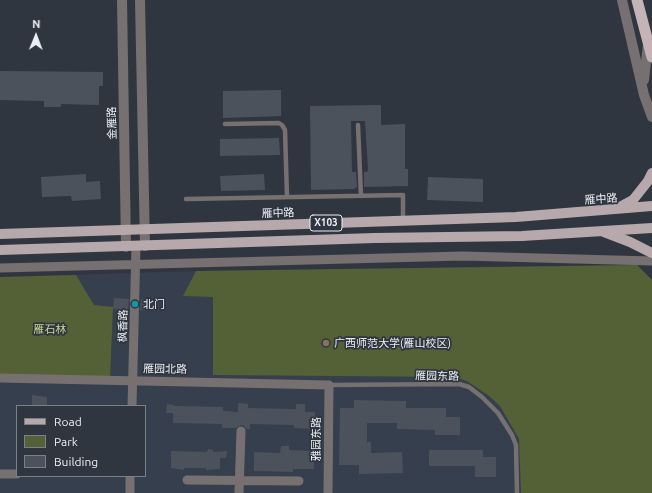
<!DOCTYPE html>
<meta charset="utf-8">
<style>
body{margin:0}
#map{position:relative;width:652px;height:493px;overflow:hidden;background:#30363f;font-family:Ubuntu,sans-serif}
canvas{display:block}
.legend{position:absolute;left:16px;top:405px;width:130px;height:72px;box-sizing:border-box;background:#30363f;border:1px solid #7b8088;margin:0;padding:5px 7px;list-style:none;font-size:12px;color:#ebeff5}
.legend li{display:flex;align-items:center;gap:8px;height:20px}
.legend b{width:20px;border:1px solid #7b8088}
.north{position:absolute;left:16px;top:16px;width:40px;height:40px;-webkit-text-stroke:3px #30363f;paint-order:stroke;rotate:1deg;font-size:11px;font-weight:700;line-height:16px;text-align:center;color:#ebeff5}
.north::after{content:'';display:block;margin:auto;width:14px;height:18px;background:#ebeff5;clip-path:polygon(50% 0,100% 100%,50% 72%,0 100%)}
</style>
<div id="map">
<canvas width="652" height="493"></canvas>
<ul class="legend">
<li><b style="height:5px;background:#b7a9ab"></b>Road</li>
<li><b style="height:11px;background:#546036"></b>Park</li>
<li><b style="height:11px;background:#4c525c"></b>Building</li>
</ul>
<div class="north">N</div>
</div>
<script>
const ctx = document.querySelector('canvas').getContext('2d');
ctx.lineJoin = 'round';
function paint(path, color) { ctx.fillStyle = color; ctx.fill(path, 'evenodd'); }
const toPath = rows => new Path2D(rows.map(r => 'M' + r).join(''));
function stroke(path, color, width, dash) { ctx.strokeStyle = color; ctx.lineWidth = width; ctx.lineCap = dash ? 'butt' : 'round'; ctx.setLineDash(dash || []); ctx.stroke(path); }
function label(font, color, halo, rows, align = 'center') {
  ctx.font = font + ' Ubuntu,"Noto Sans SC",sans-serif'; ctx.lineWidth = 3.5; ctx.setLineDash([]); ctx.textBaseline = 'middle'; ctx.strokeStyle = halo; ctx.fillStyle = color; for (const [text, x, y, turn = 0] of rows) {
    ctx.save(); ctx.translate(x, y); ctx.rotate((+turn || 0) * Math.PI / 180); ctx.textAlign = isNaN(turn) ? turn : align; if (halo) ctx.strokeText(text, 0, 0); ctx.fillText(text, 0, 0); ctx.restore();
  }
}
const built = toPath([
 [637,265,652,280,652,493,0,493,0,277,196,271],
 [17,406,145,406,145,476,17,476]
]);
const green = toPath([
 [637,265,652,280,652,493,521,493,519,439,500,406,489,396,467,381,455,377,213,375,213,297,183,296,196,271],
 [76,275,94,305,113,307,110,380,0,378,0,277]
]);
const building = toPath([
 [0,71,103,72,103,86,99,86,99,105,61,104,61,107,44,107,44,101,0,100],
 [281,90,281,116,223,118,223,91],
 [381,105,381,125,405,124,405,169,408,169,408,186,364,187,364,172,367,172,368,170,365,121,351,121,352,172,356,172,357,187,354,189,311,190,310,106],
 [279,138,280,155,220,156,220,139],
 [86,174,86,182,100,181,101,199,72,201,71,196,42,197,41,177],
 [264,174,265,190,221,191,220,176],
 [428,177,483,179,483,202,427,200],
 [114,298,129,299,128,310,113,309],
 [141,299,157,300,156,311,140,310],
 [32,395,47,397,47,406,32,406],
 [354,400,406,401,406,408,446,408,446,417,460,417,460,435,435,435,435,430,397,429,397,423,367,423,367,442,371,442,371,453,402,452,403,473,359,474,359,465,339,465,340,408,354,408],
 [238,403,248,404,248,408,296,409,296,404,305,404,305,412,315,412,314,429,294,428,294,425,250,424,250,429,246,429,244,426,241,425,236,428,222,428,222,424,173,423,173,413,166,413,167,404,174,405,174,406,223,407,223,411,238,412],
 [281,446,289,446,289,450,314,451,314,469,293,469,293,472,254,471,254,452,280,453],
 [208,449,213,450,213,452,227,451,226,458,220,458,220,469,206,470,206,468,184,468,184,470,171,468,171,451,207,452],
 [429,450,483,450,483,457,496,457,496,477,475,477,475,466,429,466]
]);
const service = toPath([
 [225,124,279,123,282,125,285,130,287,197],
 [358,125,361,196],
 [186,199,403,195,403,221],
 [329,385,459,384,469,387,482,397,498,413,512,435,516,445,517,493]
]);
const minor = toPath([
 [0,268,463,256,652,261],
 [0,378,329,385,328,493],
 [132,406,136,246],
 [0,474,17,474],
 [187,480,299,481],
 [130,493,130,476],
 [239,493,241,431]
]);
const tertiary = toPath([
 [122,0,126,247],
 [140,0,145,246],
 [622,0,644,95,652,117],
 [644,80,648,44]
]);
const primary = toPath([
 [620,207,633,200,648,181,652,173],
 [604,232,630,242,652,253],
 [0,234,516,217,652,206],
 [0,250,375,238,522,236,652,228]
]);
const trunk = toPath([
 [637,0,652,57]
]);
const markers = [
 [135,304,4,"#0f9aa8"],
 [326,343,4,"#8d6e63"]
];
const shields = [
 [326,223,32]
];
const shieldNames = [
 ["X103",326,223]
];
const streetNames = [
 ["金雁路",112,123,-91],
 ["雁中路",601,199,-4],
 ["雁中路",278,213,-2],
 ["枫香路",123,326,-89],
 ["雁园北路",165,369,1],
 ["雁园东路",437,376,1],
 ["雅园东路",316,439,-90]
];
const poiNames = [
 ["北门",143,304],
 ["广西师范大学(雁山校区)",334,343]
];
const parkNames = [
 ["雁石林",50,329]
];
paint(built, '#353f4d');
paint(green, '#546036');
paint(building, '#4c525c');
stroke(service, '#777071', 4.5);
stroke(minor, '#777071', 9);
stroke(tertiary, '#777071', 10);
stroke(primary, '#b7a9ab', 10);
stroke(trunk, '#c4b4b6', 11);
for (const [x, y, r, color] of markers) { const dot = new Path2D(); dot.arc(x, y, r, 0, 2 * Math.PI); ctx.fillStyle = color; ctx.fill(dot); stroke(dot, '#30363f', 1.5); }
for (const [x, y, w] of shields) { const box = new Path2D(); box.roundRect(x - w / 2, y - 8, w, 16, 3); ctx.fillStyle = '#30363f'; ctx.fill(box); stroke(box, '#ebeff5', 1); }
label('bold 10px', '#ebeff5', null, shieldNames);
label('11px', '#ebeff5', '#30363f', streetNames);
label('11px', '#ebeff5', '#30363f', poiNames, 'left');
label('11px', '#c5da94', '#30363f', parkNames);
</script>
